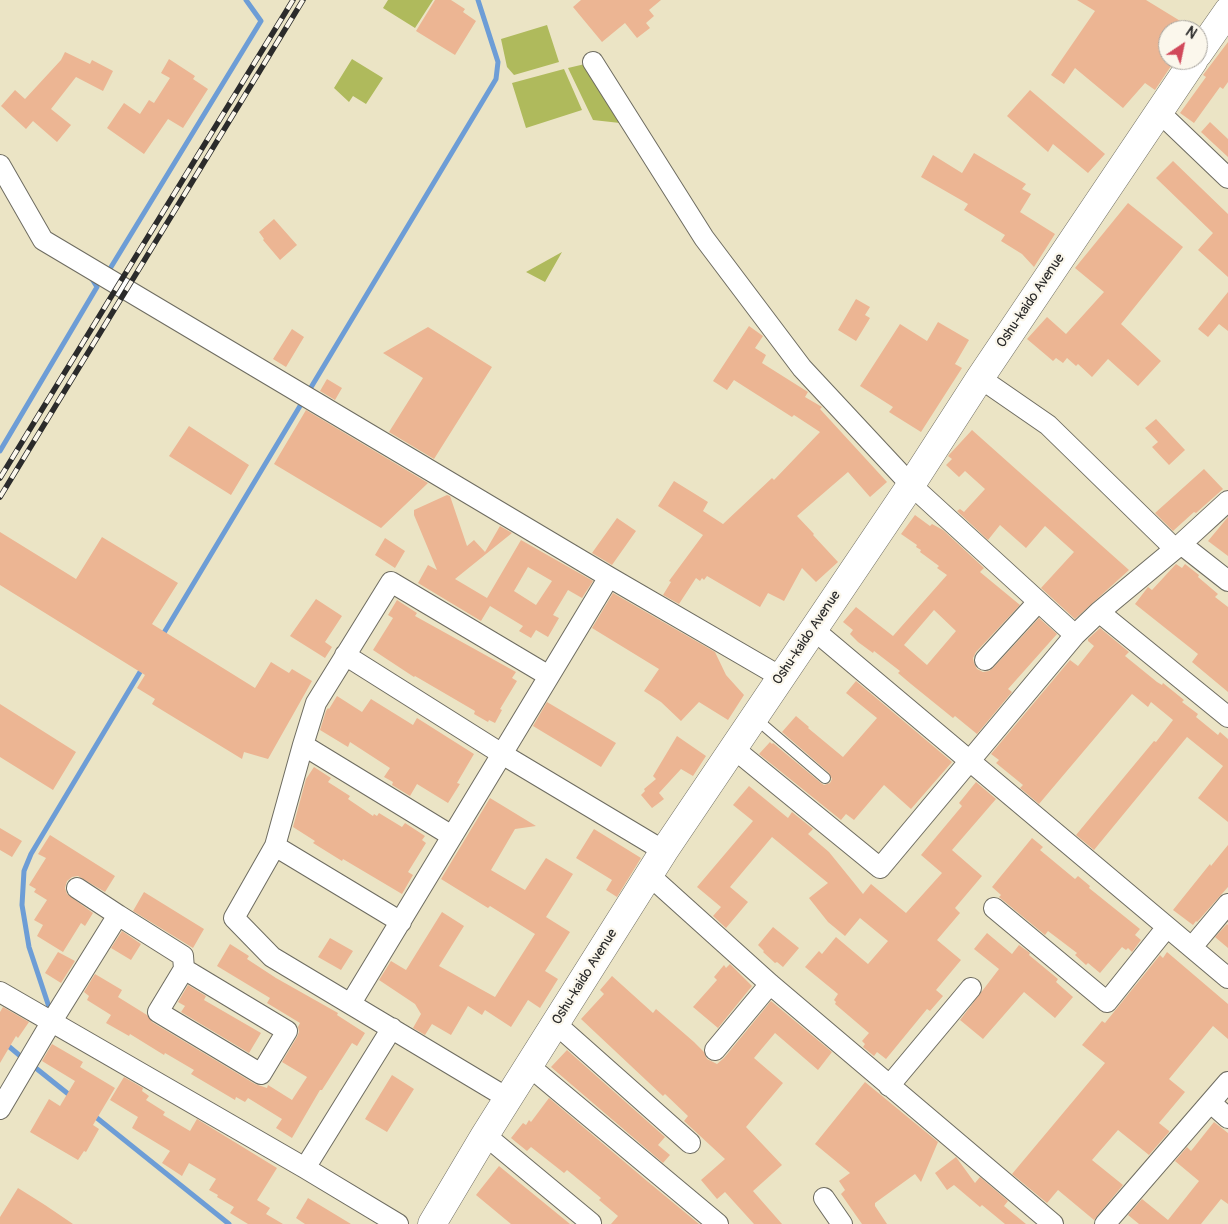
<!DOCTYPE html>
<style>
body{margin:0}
#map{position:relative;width:1228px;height:1224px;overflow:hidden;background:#ebe4c5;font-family:Pangolin,sans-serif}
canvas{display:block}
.north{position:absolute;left:1158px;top:20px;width:50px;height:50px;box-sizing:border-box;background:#fbf7ec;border:1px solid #a8a59f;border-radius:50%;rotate:34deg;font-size:14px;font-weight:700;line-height:20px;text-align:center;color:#2b2b2b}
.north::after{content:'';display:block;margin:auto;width:18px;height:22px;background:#d1495b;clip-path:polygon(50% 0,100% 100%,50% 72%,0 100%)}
</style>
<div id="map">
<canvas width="1228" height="1224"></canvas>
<div class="north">N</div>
</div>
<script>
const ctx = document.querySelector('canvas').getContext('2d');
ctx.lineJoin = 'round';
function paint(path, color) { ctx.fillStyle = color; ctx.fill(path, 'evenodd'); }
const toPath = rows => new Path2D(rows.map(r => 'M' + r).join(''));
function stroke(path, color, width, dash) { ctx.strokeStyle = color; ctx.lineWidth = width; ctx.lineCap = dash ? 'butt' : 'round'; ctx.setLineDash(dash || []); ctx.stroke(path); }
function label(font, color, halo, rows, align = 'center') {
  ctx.font = font + ' Pangolin,sans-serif'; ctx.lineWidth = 4.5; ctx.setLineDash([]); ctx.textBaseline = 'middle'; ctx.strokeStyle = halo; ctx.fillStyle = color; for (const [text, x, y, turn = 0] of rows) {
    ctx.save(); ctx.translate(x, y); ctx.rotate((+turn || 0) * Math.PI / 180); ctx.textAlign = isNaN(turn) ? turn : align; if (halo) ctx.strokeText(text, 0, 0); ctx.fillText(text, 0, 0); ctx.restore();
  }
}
const green = toPath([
 [388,0,433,0,415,28,383,8],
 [547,25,559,62,514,75,507,67,501,39],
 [352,59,383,78,366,104,353,96,349,102,334,88],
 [585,64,620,123,593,120,568,68],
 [564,69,582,110,526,128,512,83],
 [562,252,545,282,526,272]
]);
const stream = toPath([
 [106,272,108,272,261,21,246,0],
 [307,394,496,79,498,62,478,0],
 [0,451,97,287,92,279],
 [162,636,303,401],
 [49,1007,29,947,22,905,24,871,31,854,143,667],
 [0,1039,25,1060],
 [32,1065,72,1097],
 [92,1114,229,1224]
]);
const building = toPath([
 [435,0,451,0,465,9,463,12,476,21,455,55,416,31],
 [581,0,661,0,649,10,654,16,646,23,650,28,637,38,625,23,602,42,573,7],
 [1077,0,1146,0,1195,30,1168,30,1168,60,1175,60,1155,90,1145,83,1123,108,1075,68,1064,84,1051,75,1095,11],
 [1228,42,1228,82,1223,89,1220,87,1194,123,1180,113,1206,77,1203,75],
 [65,52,90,64,92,60,113,71,103,91,76,77,51,109,71,125,57,142,33,121,26,129,1,106,15,90,25,99,61,60],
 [169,59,195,76,193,79,208,89,183,128,168,119,144,154,107,128,124,103,140,114,149,100,154,103,170,78,161,73],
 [1030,90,1105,154,1088,173,1053,144,1048,152,1007,116],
 [1210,122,1228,139,1228,157,1201,132],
 [974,153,1026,184,1022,189,1031,194,1020,212,1055,234,1034,267,1022,254,1001,241,1005,235,964,210,968,204,921,177,933,155,962,173],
 [1173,161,1228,214,1228,277,1198,250,1213,233,1156,178],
 [1128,203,1183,247,1121,324,1161,361,1138,386,1108,359,1092,377,1078,364,1076,366,1067,358,1063,363,1056,358,1053,361,1027,339,1047,317,1066,334,1104,292,1075,268],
 [274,219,297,245,280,260,263,240,264,239,259,232],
 [1228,292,1228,331,1219,324,1208,337,1198,329],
 [856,299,870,307,865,315,870,318,856,341,838,330],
 [938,322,969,340,955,364,962,368,921,432,889,412,893,407,860,386,900,324,927,341],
 [749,326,763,336,755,348,766,355,762,363,808,392,805,397,822,407,820,409,887,482,870,497,848,472,797,516,814,534,813,535,838,562,816,582,802,568,784,601,768,593,760,607,707,576,704,580,702,578,700,581,696,578,679,604,663,595,671,582,669,581,703,535,658,506,674,481,708,502,703,511,723,524,772,478,774,480,820,432,794,415,792,417,734,380,727,390,713,381],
 [428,327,492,367,434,459,389,432,423,378,383,353],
 [292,329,304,337,286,367,273,359],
 [327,379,342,388,335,400,320,391],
 [306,410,428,483,381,528,274,464],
 [1156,419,1185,450,1169,465,1152,447,1158,442,1145,428],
 [189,426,249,465,231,495,169,456],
 [972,430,1129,570,1075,619,1041,588,1074,552,1045,526,1026,548,1000,525,988,540,957,511,960,509,964,512,985,489,965,471,959,477,946,465,952,459,948,456],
 [1204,469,1223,489,1196,513,1194,512,1173,531,1155,513],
 [447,495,450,496,467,546,474,540,485,552,500,526,512,533,455,579,487,598,521,540,593,581,582,598,568,590,553,615,559,618,548,637,536,630,531,638,519,631,523,626,490,606,481,621,418,583,428,565,437,570,414,515,414,510],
 [528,567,552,581,536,605,514,591],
 [915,515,930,526,932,524,943,530,984,568,980,572,1020,605,976,652,973,658,974,663,977,669,983,672,989,671,993,668,1039,618,1057,634,1008,689,1012,692,977,734,955,716,953,718,911,684,898,673,900,671,874,651,873,653,858,642,850,634,853,630,843,622,856,607,893,636,947,575,937,568,939,566,920,552,921,550,916,547,917,545,901,534],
 [934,610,956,631,927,665,904,645],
 [1228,517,1228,556,1208,541],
 [617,518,636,531,612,565,592,553],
 [0,532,76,579,102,537,178,583,152,624,255,688,271,662,289,673,292,669,312,681,268,759,244,752,242,759,152,704,155,699,137,688,145,675,0,585],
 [385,538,405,551,395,568,375,555],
 [1176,564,1182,568,1185,564,1199,575,1198,577,1218,594,1215,597,1228,607,1228,692,1192,662,1198,654,1135,604,1148,587,1152,590],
 [613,593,715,652,726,675,744,695,728,720,699,702,681,721,661,702,644,691,659,669,592,628],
 [316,599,342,616,325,642,332,647,325,658,290,636],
 [397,600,417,613,415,616,516,672,512,678,517,681,500,709,502,710,495,723,489,720,488,722,474,714,475,711,415,676,414,677,373,650,393,618,388,615],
 [1100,628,1129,652,1125,656,1157,682,1162,685,1163,683,1184,700,1182,702,1198,714,1196,717,1218,735,1220,732,1228,739,1228,822,1198,798,1223,766,1187,737,1094,850,1076,835,1154,741,1156,742,1173,720,1151,702,1148,707,1132,694,1039,804,1020,788,1023,785,996,763,999,760,991,754,1070,660,1078,666,1094,646,1088,641,1088,639],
 [856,681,952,762,911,809,884,785,854,820,846,814,841,820,759,754,770,742,772,744,773,743,821,783,824,785,830,783,832,779,829,773,782,732,796,716,809,727,808,728,843,757,877,718,846,693],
 [337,696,362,712,371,699,413,725,417,718,474,754,457,783,460,784,448,803,417,784,410,796,392,785,393,782,384,777,390,768,350,742,348,747,320,730,326,711,328,708,329,709],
 [547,702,616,743,601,767,533,726],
 [0,704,76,752,53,790,0,757],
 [677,736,706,756,693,776,681,769,659,793,664,799,652,808,641,795,645,791,644,789,656,779,653,776],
 [314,767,331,778,328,782,350,796,348,799,373,816,374,814,377,816,379,813,402,827,405,823,425,836,422,840,426,843,408,872,413,875,402,894,343,859,342,861,313,843,315,841,293,827,306,779],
 [976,782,996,799,952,850,982,876,955,908,960,913,937,940,961,960,936,990,943,996,930,1011,927,1009,886,1059,877,1052,874,1056,863,1047,865,1044,862,1041,869,1033,835,1004,836,1002,834,1000,838,994,805,967,819,951,822,954,836,937,868,964,888,941,860,918,845,936,828,922,809,898,828,883,772,837,730,887,748,902,726,928,713,916,721,907,697,887,753,821,733,805,749,786,788,818,792,812,813,829,808,834,829,852,863,894,871,884,906,913,942,873,921,855,962,806,959,803],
 [490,798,536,826,515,829,491,870,525,890,546,858,573,874,546,917,570,932,545,971,558,979,540,1008,528,1000,511,1027,485,1010,482,1015,468,1006,451,1035,432,1024,425,1035,413,1028,421,1014,415,1004,379,980,391,961,406,970,442,912,464,926,439,966,495,997,535,934,490,906,488,908,441,879],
 [0,828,22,841,12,857,0,850],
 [594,829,641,858,617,897,606,890,612,880,576,858],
 [50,835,115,876,105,892,78,876,72,877,67,881,65,888,67,894,93,913,85,926,81,923,63,952,37,936,43,925,34,920,47,900,34,892,36,889,29,885,46,858,38,854],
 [1032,838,1043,847,1040,850,1075,879,1078,876,1090,886,1089,888,1140,929,1135,935,1141,940,1132,952,1128,948,1126,950,1122,947,1100,973,1088,963,1086,965,1075,955,1077,953,1048,931,1045,935,999,897,1001,895,992,887],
 [1228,845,1228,887,1197,922,1196,921,1193,925,1173,910,1210,864,1211,866],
 [144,892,204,929,193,948,133,911],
 [1227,924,1228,925,1228,948,1215,937],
 [773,927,799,948,783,967,777,962,775,963,763,952,764,951,758,945],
 [122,931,141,944,131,960,111,948],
 [987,933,1012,954,1019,945,1030,953,1029,955,1058,979,1056,982,1073,997,1055,1018,1024,992,983,1039,960,1020,999,969,974,949],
 [330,938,353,951,341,970,318,957],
 [230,944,249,956,247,959,276,978,338,1013,337,1015,365,1033,357,1046,352,1043,322,1090,320,1090,292,1138,276,1128,282,1119,248,1098,245,1102,236,1097,235,1100,191,1074,194,1070,165,1053,164,1055,130,1034,129,1036,106,1023,111,1015,87,1000,89,996,84,992,95,974,122,990,118,997,147,1015,152,1022,255,1084,267,1088,268,1085,292,1100,307,1077,282,1062,297,1037,299,1032,298,1027,300,1023,267,1003,270,998,217,966],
 [58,952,75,961,61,983,45,973],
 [1167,952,1228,1004,1228,1039,1213,1026,1169,1079,1185,1092,1159,1123,1169,1131,1169,1132,1149,1155,1118,1130,1092,1160,1123,1185,1094,1220,1058,1190,1047,1203,1012,1174,1105,1063,1082,1045,1102,1021,1105,1023,1160,955,1163,958],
 [730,964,752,986,718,1028,693,1007,717,980,714,977,724,965,726,968],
 [612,976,653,1013,656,1009,694,1042,704,1052,707,1059,717,1064,724,1058,771,1001,832,1052,818,1070,775,1033,754,1058,783,1083,746,1127,782,1165,753,1191,782,1224,754,1224,725,1192,717,1199,701,1180,725,1159,684,1121,688,1116,665,1094,663,1096,581,1019,604,994,600,990],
 [188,985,206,996,204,1000,261,1033,249,1053,181,1012,185,1006,178,1002],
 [3,1007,29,1022,18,1038,16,1036,0,1063,0,1012],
 [52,1044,83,1062,80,1067,115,1088,93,1125,99,1129,86,1152,84,1151,78,1160,30,1132,49,1099,60,1106,75,1081,42,1061],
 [567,1050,665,1137,658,1145,670,1155,663,1163,551,1067],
 [392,1075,414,1089,387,1132,365,1119],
 [124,1077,143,1088,142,1091,149,1096,146,1100,165,1112,163,1115,190,1131,197,1119,277,1168,257,1200,270,1208,266,1214,283,1224,248,1224,230,1213,234,1207,217,1197,218,1195,209,1190,216,1179,189,1163,182,1176,162,1163,170,1151,132,1128,138,1117,110,1100],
 [865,1082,938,1142,921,1182,915,1174,875,1203,875,1206,887,1224,862,1224,841,1194,845,1190,839,1181,850,1173,815,1144],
 [549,1098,647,1181,699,1224,611,1224,618,1216,599,1200,601,1198,567,1170,564,1173,531,1147,527,1151,511,1138,523,1123,526,1125,529,1120,531,1122],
 [1214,1122,1228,1133,1228,1204,1221,1199,1201,1224,1139,1224,1128,1215,1142,1199,1168,1220,1199,1181,1175,1161,1187,1147,1191,1151],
 [956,1157,975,1183,980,1177,1008,1201,1004,1206,1026,1224,1005,1224,982,1205,980,1207,954,1185,947,1190,935,1173],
 [499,1166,570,1224,511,1224,476,1195],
 [18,1188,45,1205,73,1224,0,1224,0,1217],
 [308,1198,351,1224,305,1224,296,1218]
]);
const lane = toPath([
 [755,718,825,778]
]);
const street = toPath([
 [593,62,704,238,802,368,911,485,1075,635],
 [1158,111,1228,178],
 [0,165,43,240,609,577,781,677],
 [980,378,1048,425,1175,549],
 [1181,544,1228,581],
 [609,577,502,754,664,851],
 [1099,612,1228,717],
 [814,630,1228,978],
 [345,655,502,754,351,1003],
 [985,660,1038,602],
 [303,745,452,836],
 [733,748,880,868,1075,635,1099,612,1181,544,1228,501],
 [275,846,401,922],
 [649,875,770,984,1053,1224],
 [77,888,118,915],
 [994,908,1107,1002,1167,927],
 [1192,947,1228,904],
 [0,992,305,1168,398,1224],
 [556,1024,690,1143],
 [715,1050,770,984],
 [529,1066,718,1224],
 [889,1086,971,988],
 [509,1099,272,957,234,918,275,846,303,745,316,703,391,582,549,676],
 [1211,1103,1228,1118],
 [0,1109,52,1021,118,915,183,956,184,969,287,1031,261,1074,158,1012,184,969],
 [485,1135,591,1223],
 [305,1168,392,1028],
 [824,1198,842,1224],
 [1105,1224,1228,1082]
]);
const secondary = toPath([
 [1198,54,1228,11],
 [432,1224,485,1135,664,851,911,485,980,378,1194,60]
]);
const rail = toPath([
 [0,478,293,0],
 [0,497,303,0]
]);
const streetNames = [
 ["Oshu-kaido Avenue",1031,301,-56],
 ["Oshu-kaido Avenue",807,638,-56],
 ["Oshu-kaido Avenue",585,977,-58]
];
paint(green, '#afba5c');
stroke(stream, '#6d9dd6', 5);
paint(building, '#ecb593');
stroke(lane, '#6e6c61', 12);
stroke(street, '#6e6c61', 22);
stroke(secondary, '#6e6c61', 29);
stroke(lane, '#fff', 10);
stroke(street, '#fff', 20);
stroke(secondary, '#fff', 28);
stroke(rail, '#2b2b2b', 5.5);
stroke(rail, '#fbf7ec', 4, [11]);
label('14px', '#2b2b2b', '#fbf7ec', streetNames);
</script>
